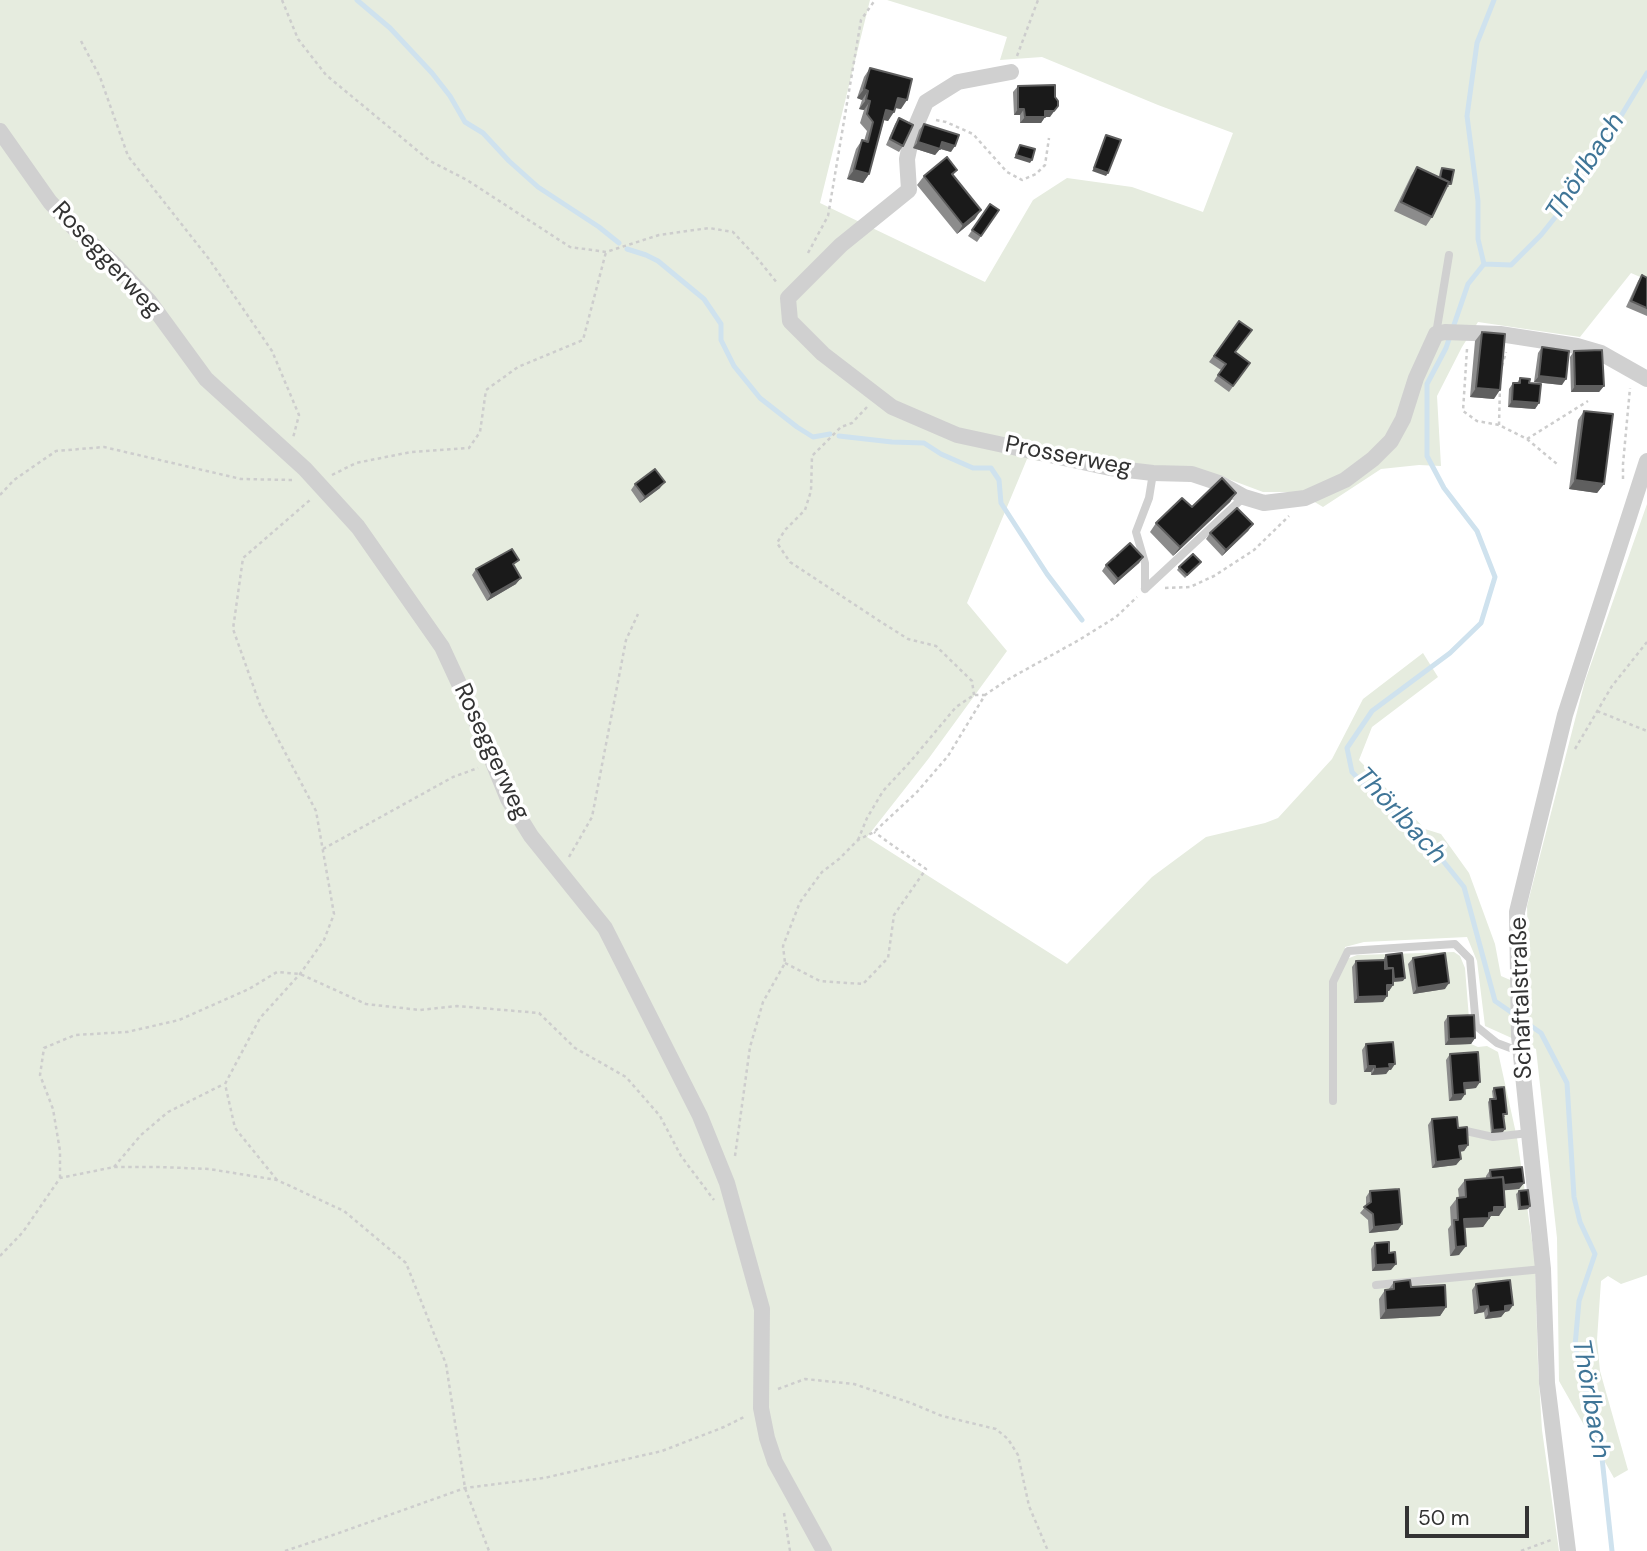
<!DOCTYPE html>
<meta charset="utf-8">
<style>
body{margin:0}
#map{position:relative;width:1647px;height:1551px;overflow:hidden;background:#fff;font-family:"DM Sans",sans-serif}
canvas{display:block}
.scale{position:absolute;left:1405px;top:1506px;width:124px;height:32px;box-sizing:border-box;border:4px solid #333;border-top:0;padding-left:9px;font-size:21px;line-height:24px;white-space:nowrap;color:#333;-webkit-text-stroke:5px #fff;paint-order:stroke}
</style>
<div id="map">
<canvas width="1647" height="1551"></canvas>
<div class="scale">50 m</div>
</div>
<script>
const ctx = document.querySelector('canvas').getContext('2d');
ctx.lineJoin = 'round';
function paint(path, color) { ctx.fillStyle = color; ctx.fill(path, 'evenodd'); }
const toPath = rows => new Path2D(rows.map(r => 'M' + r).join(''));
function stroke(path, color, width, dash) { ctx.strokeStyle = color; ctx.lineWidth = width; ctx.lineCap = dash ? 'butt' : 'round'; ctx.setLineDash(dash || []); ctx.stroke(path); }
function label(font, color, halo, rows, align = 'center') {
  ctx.font = font + ' "DM Sans",sans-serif'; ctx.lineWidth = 7; ctx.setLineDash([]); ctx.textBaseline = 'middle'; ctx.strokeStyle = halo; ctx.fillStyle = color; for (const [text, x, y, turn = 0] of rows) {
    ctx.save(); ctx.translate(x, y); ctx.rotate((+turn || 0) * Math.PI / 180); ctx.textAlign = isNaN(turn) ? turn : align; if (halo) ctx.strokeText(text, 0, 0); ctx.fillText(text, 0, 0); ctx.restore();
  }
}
const green = toPath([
 [0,0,870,0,820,203,985,282,1033,200,1067,178,1132,187,1203,212,1233,133,1158,105,1042,57,1000,60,1007,37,887,0,1647,0,1647,280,1631,273,1580,337,1478,322,1462,347,1437,396,1441,466,1419,465,1381,469,1323,507,1298,492,1263,492,1223,477,1194,482,1027,459,967,603,1007,651,929,758,867,837,1067,964,1152,877,1206,837,1265,823,1278,818,1332,759,1363,699,1423,653,1438,677,1372,727,1359,760,1425,829,1441,834,1469,873,1495,944,1501,976,1529,988,1527,906,1585,681,1647,504,1647,1275,1621,1284,1608,1276,1601,1281,1597,1340,1600,1371,1628,1470,1614,1478,1559,1381,1557,1238,1536,1049,1485,1026,1477,961,1467,937,1364,942,1345,947,1344,960,1357,955,1454,952,1460,956,1465,968,1471,1044,1478,1047,1487,1046,1498,1052,1517,1138,1535,1261,1538,1365,1542,1430,1559,1551,0,1551]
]);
const stream = toPath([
 [357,0,390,28,432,73,450,96,465,122,483,133,509,161,538,187,599,227,619,243],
 [627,249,646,255,658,261,704,299,721,324,721,340,734,366,760,398,797,427,813,437,830,434],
 [1484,264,1478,239,1478,201,1467,116,1477,43,1494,0],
 [839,436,892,442,924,443,941,454,973,468,991,468,999,480,1001,503,1047,574,1082,620],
 [1612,1551,1602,1458,1575,1346,1579,1301,1595,1254,1580,1222,1574,1197,1567,1083,1541,1033,1495,1001,1464,887,1431,846,1375,796,1352,772,1347,748,1372,711,1450,653,1481,623,1495,577,1477,531,1444,488,1427,456,1427,384,1446,348,1468,284,1484,264,1511,265,1541,235,1573,195,1647,73]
]);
const path = toPath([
 [282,0,298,39,326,75,430,161,467,180,570,247,606,252,659,235,709,228,733,232,757,258,778,284],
 [81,41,100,77,128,156,209,259,272,351,299,415,293,438],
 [1017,56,1038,0],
 [936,120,946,122,973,134,1007,172,1022,180,1036,174,1045,165,1049,138],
 [808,253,828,216,861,20,875,0],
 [1467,349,1463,411,1477,421,1499,425,1527,439,1557,464],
 [1502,366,1506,352],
 [867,407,852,423,841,427,812,456,811,491,805,510,785,530,777,543,790,562,878,620,908,639,936,646,972,681,974,695],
 [1499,425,1500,386],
 [1527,439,1588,401],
 [332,475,356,463,411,452,469,448,480,432,486,390,518,367,583,340,606,252],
 [1623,479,1623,464,1630,388],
 [0,495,14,480,56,451,104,447,241,479,292,480],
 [1165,588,1190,587,1214,576,1254,550,1289,516],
 [1597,711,1647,731],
 [1575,749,1612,686,1647,642],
 [858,840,867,818,883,791,910,762,956,707,974,695,985,695],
 [323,849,453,777,478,768],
 [569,857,592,817,626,640,638,614],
 [785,963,820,981,863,984,888,958,894,915,926,869,874,832],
 [735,1156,750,1047,763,1002,785,963,783,946,800,902,822,872,839,859,858,840,874,832,917,792,948,756,985,695,1007,680,1079,640,1116,617,1137,597],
 [114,1167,141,1135,168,1112,224,1084],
 [60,1178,60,1151,53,1109,40,1075,44,1048,75,1035,127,1032,179,1020,249,989,277,972,300,974,366,1004,420,1010,457,1006,539,1013,575,1048,626,1077,660,1116,681,1156,714,1200],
 [277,1180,235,1128,225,1084,260,1018,300,974,324,940,334,914,316,811,260,705,233,629,243,558,310,500],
 [0,1256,23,1232,60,1178,114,1167,160,1167,209,1169,277,1180,344,1211,406,1263,446,1364,465,1488,489,1551],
 [778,1389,805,1379,854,1384,911,1403,942,1416,996,1429,1008,1439,1018,1455,1029,1506,1048,1551],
 [784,1513,790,1551],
 [285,1551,336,1534,465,1488,544,1478,662,1451,724,1427,746,1416],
 [1521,1551,1551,1540]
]);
const service = toPath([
 [1436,334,1449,255],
 [1145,589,1244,497],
 [1145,589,1145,563,1136,532,1149,498,1153,473],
 [1333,1101,1333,982,1348,951,1455,944,1470,959,1476,1026,1497,1043,1521,1052],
 [1459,1132,1466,1131,1493,1137,1529,1133],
 [1376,1285,1543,1269]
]);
const minor = toPath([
 [1011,72,958,82,926,102,912,135,907,159,909,190,841,245,788,298,790,321,823,354,892,407,957,435,1110,468,1153,473,1192,474,1219,483,1244,497,1264,503,1305,498,1345,480,1373,459,1391,441,1403,419,1416,378,1436,334,1445,332,1500,334,1577,346,1601,353,1647,379],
 [0,131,50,202,76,230,112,262,149,301,206,379,305,469,358,527,442,647,474,716,508,799,531,836,605,928,700,1116,727,1183,762,1309,761,1408,767,1438,775,1462,824,1551],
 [1568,1551,1547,1383,1543,1269,1519,1036,1517,912,1565,715,1647,461]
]);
const wall = toPath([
 [870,68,901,109,895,108,888,121,884,120,869,174,863,183,847,179,856,149,862,140,864,141,867,131,860,123,864,110,859,109,862,100,857,98,864,77],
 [1018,86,1050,117,1045,117,1041,123,1020,123,1020,115,1014,115,1013,92],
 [899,118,903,146,899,152,886,145,895,124],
 [924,124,951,152,940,149,935,155,913,148,919,130],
 [1417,167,1439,177,1440,171,1442,168,1449,187,1446,187,1432,217,1426,226,1394,211,1411,176],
 [957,170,953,175,975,219,957,234,917,185,924,176],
 [990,204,999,210,977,242,968,236],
 [1642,275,1647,278,1647,316,1626,307,1638,281],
 [1239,321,1236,352,1250,363,1229,392,1214,381,1221,370,1209,362],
 [1482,332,1494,399,1470,397,1475,341],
 [1542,347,1562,385,1534,382,1538,353],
 [1574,351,1604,386,1599,392,1571,392,1570,357],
 [1520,378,1529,383,1539,403,1535,409,1508,407,1509,389,1513,383,1517,383],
 [1584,411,1604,484,1597,493,1569,489,1578,420],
 [635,484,660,488,640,503,631,490],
 [1236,493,1230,502,1173,556,1150,532,1156,523,1192,507],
 [1253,524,1248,531,1222,556,1206,539,1210,533],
 [1143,557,1139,563,1114,585,1102,571,1106,565],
 [1201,562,1185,578,1177,570,1179,567],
 [514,567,516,584,487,601,472,575,476,569],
 [1386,955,1403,981,1393,982,1393,985,1389,991,1387,991,1383,1002,1354,1003,1352,967,1356,961,1384,960,1384,958],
 [1413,958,1445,989,1413,994,1408,964],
 [1448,1016,1475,1038,1471,1044,1445,1045,1444,1022],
 [1366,1044,1391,1070,1389,1070,1386,1074,1371,1075,1371,1072,1364,1072,1362,1050],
 [1450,1054,1476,1088,1465,1089,1465,1094,1461,1100,1449,1101,1446,1060],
 [1494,1088,1505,1117,1503,1117,1503,1132,1491,1133,1488,1102,1490,1099,1493,1099,1492,1091],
 [1432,1119,1458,1128,1468,1145,1464,1151,1460,1152,1461,1159,1456,1165,1432,1168,1428,1125],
 [1490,1170,1524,1183,1519,1189,1504,1190,1499,1216,1491,1216,1483,1227,1465,1228,1459,1255,1450,1256,1448,1229,1451,1225,1450,1207,1457,1198,1459,1198,1458,1189,1465,1180,1486,1178,1486,1176],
 [1370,1191,1398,1230,1369,1233,1368,1220,1360,1213,1366,1206,1366,1197],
 [1519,1191,1528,1209,1518,1210,1516,1194],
 [1375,1243,1389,1253,1391,1270,1372,1271,1371,1249],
 [1394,1282,1446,1307,1440,1316,1380,1319,1379,1299,1385,1290,1388,1290],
 [1476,1284,1513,1305,1509,1311,1505,1312,1501,1317,1485,1319,1484,1312,1474,1314,1472,1290]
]);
const shadedWall = toPath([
 [864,89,868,91,862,100,857,98],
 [898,98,907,100,901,109,891,107],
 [866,100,870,101,864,110,859,109],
 [1058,106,1050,117,1045,117,1041,123,1020,123,1025,117],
 [1018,109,1024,109,1020,115,1014,115],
 [886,110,894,112,888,121,880,119],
 [918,142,940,149,935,155,913,148],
 [942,142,955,146,951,152,938,148],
 [1016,155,1032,160,1030,163,1014,158],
 [1094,168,1108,173,1106,176,1092,171],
 [854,170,869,174,863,183,847,179],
 [981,210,975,219,957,234,963,225],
 [1539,376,1566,379,1562,385,1534,382],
 [1575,386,1604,386,1599,392,1571,392],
 [1476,388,1500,390,1494,399,1470,397],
 [1512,401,1539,403,1535,409,1508,407],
 [1575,480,1604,484,1597,493,1569,489],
 [665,482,660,488,640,503,645,497],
 [1236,493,1230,502,1173,556,1180,547],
 [1253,524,1248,531,1222,556,1226,550],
 [1143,557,1139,563,1114,585,1118,579],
 [521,578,516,584,487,601,491,595],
 [1405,978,1403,981,1392,982,1394,979],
 [1449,983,1445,989,1413,994,1417,988],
 [1387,985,1393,985,1389,991,1382,991],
 [1387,996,1383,1002,1354,1003,1358,997],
 [1475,1038,1471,1044,1445,1045,1449,1039],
 [1389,1064,1395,1064,1391,1070,1389,1070,1386,1074,1371,1075,1375,1069],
 [1368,1066,1375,1066,1371,1072,1364,1072],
 [1480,1082,1476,1088,1460,1090,1464,1083],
 [1465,1094,1461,1100,1449,1101,1453,1095],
 [1505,1129,1503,1132,1491,1133,1493,1130],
 [1468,1145,1464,1151,1455,1152,1459,1146],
 [1461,1159,1456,1165,1432,1168,1436,1162],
 [1524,1183,1519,1189,1497,1191,1502,1185],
 [1530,1206,1528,1209,1518,1210,1520,1207],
 [1494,1207,1505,1207,1499,1216,1491,1216,1483,1227,1458,1228,1464,1219],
 [1402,1224,1398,1230,1369,1233,1374,1227],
 [1466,1246,1459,1255,1450,1256,1456,1247],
 [1396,1264,1391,1270,1372,1271,1376,1265],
 [1513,1305,1509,1311,1505,1312,1501,1317,1485,1319,1489,1313,1505,1306],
 [1488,1306,1484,1312,1474,1314,1479,1307],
 [1446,1307,1440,1316,1380,1319,1386,1310]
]);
const building = toPath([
 [870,68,912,79,907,100,898,98,894,112,886,110,869,174,854,170,862,140,868,142,873,122,867,114,870,101,866,100,868,91,864,89,870,68],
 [1055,85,1055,97,1058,101,1058,106,1054,111,1045,111,1045,117,1025,117,1024,109,1018,109,1018,86,1055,85],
 [899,118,913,125,903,146,890,139,899,118],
 [924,124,959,135,955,146,942,142,940,149,918,142,924,124],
 [1106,135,1121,140,1108,173,1094,168,1106,135],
 [1020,145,1035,149,1032,160,1016,155,1020,145],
 [947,157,957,170,952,174,981,210,963,225,924,176,947,157],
 [1417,167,1449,182,1432,217,1401,202,1417,167],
 [1442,168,1454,170,1451,184,1448,184,1449,182,1440,178,1442,168],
 [990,204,999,210,981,236,972,230,990,204],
 [1642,275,1647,278,1647,308,1631,301,1642,275],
 [1239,321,1252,330,1235,352,1250,363,1233,386,1218,375,1226,364,1214,356,1239,321],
 [1482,332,1505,334,1500,390,1476,388,1482,332],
 [1542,347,1569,351,1566,379,1539,376,1542,347],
 [1602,350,1604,386,1575,386,1574,351,1602,350],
 [1520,378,1530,379,1529,383,1541,384,1539,403,1512,401,1513,383,1520,383,1520,378],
 [1584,411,1613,414,1604,484,1575,480,1584,411],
 [655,469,665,482,645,497,635,484,655,469],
 [1222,478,1236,493,1180,547,1156,523,1182,498,1192,507,1222,478],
 [1237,508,1253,524,1226,550,1210,533,1237,508],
 [1130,543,1143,557,1118,579,1106,565,1130,543],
 [512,549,519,560,513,564,521,578,491,595,476,569,512,549],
 [1193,554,1201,562,1187,575,1179,567,1193,554],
 [1402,953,1405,978,1394,979,1393,968,1387,968,1386,955,1402,953],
 [1445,953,1449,983,1417,988,1413,958,1445,953],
 [1385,960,1385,969,1393,968,1393,985,1387,985,1387,996,1358,997,1356,961,1385,960],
 [1474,1015,1475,1038,1449,1039,1448,1016,1474,1015],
 [1393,1042,1395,1064,1389,1064,1390,1068,1375,1069,1375,1066,1368,1066,1366,1044,1393,1042],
 [1478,1052,1480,1082,1464,1083,1465,1094,1453,1095,1450,1054,1478,1052],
 [1504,1087,1507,1114,1503,1114,1505,1129,1493,1130,1490,1099,1496,1099,1494,1088,1504,1087],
 [1457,1117,1458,1128,1467,1127,1468,1145,1459,1146,1461,1159,1436,1162,1432,1119,1457,1117],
 [1522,1167,1524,1183,1504,1185,1503,1177,1491,1178,1490,1170,1522,1167],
 [1503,1177,1505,1207,1494,1207,1494,1212,1489,1213,1489,1218,1464,1219,1466,1246,1456,1247,1454,1220,1458,1220,1457,1198,1466,1197,1465,1180,1503,1177],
 [1399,1189,1402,1224,1374,1227,1373,1214,1364,1207,1371,1202,1370,1191,1399,1189],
 [1528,1190,1530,1206,1520,1207,1519,1191,1528,1190],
 [1389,1242,1389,1253,1395,1252,1396,1264,1376,1265,1375,1243,1389,1242],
 [1410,1280,1411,1287,1445,1285,1446,1307,1386,1310,1385,1290,1394,1289,1394,1282,1410,1280],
 [1510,1280,1513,1305,1505,1306,1505,1311,1489,1313,1488,1306,1479,1307,1476,1284,1510,1280]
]);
const streetNames = [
 ["Roseggerweg",106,260,47],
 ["Prosserweg",1068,457,11],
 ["Roseggerweg",491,752,65],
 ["Schaftalstraße",1522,998,-92]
];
const waterNames = [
 ["Thörlbach",1586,167,-57],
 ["Thörlbach",1400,816,47],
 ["Thörlbach",1590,1399,80]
];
paint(green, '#e6ecdf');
stroke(stream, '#cfe2ee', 5);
stroke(path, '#cdcdcd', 2.5, [3.5, 3.5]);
stroke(service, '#d0d0d0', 8);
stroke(minor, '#d0d0d0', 16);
paint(wall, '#8c8c8c');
paint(shadedWall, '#5f5f5f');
paint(building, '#1a1a1a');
stroke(building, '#5f5f5f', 2);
label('24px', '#333', '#fff', streetNames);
label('italic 26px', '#3f7597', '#fff', waterNames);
</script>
